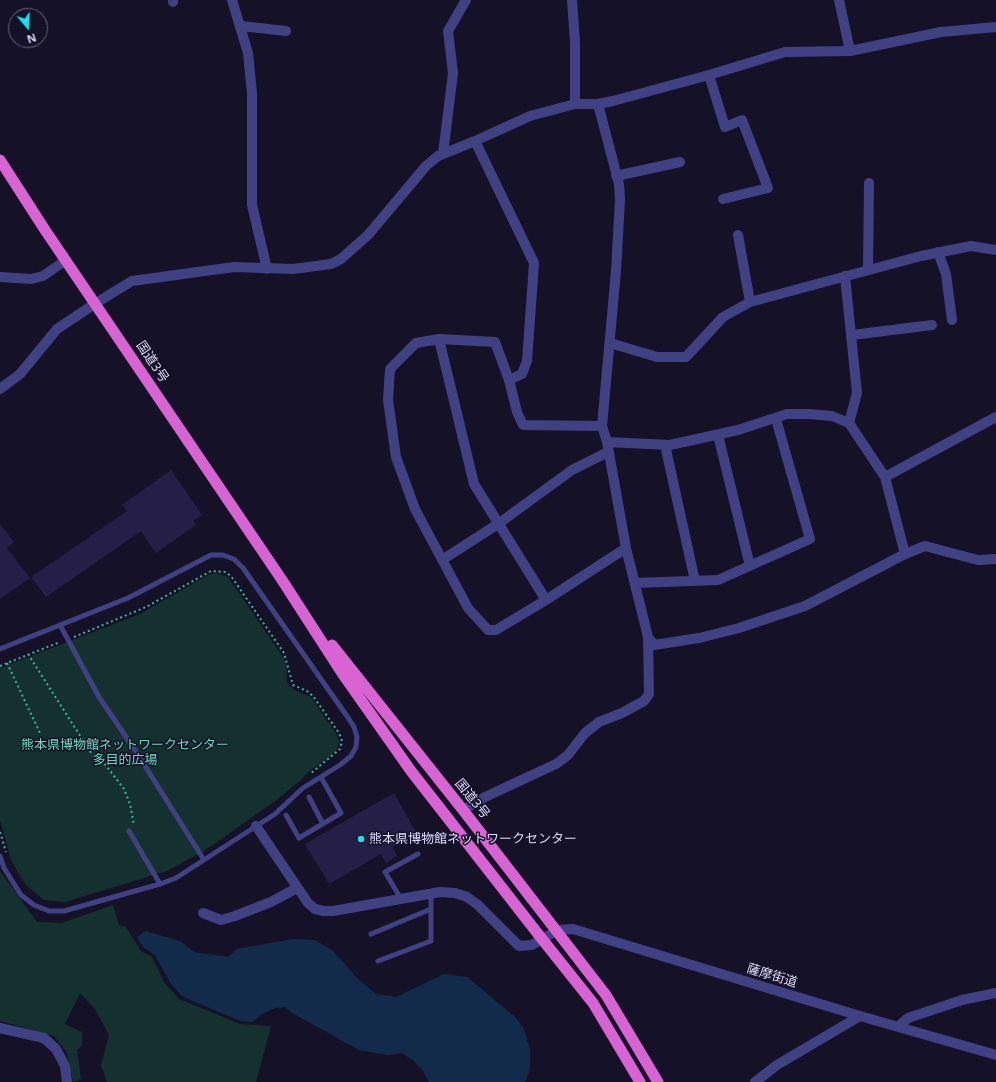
<!DOCTYPE html>
<meta charset="utf-8">
<style>
body{margin:0}
#map{position:relative;width:996px;height:1082px;overflow:hidden;background:#151228;font-family:"Noto Sans",sans-serif}
canvas{display:block}
.north{position:absolute;left:8px;top:8px;width:40px;height:40px;box-sizing:border-box;background:#151228;border:1px solid #65627d;border-radius:50%;rotate:161deg;font-size:11px;font-weight:700;line-height:16px;text-align:center;color:#dddbfd}
.north::after{content:'';display:block;margin:auto;width:14px;height:18px;background:#15e4ef;clip-path:polygon(50% 0,100% 100%,50% 72%,0 100%)}
</style>
<div id="map">
<canvas width="996" height="1082"></canvas>
<div class="north">N</div>
</div>
<script>
const ctx = document.querySelector('canvas').getContext('2d');
ctx.lineJoin = 'round';
function paint(path, color) { ctx.fillStyle = color; ctx.fill(path, 'evenodd'); }
const toPath = rows => new Path2D(rows.map(r => 'M' + r).join(''));
function stroke(path, color, width, dash) { ctx.strokeStyle = color; ctx.lineWidth = width; ctx.lineCap = dash ? 'butt' : 'round'; ctx.setLineDash(dash || []); ctx.stroke(path); }
function label(font, color, halo, rows, align = 'center') {
  ctx.font = font + ' "Noto Sans","Noto Sans JP",sans-serif'; ctx.lineWidth = 3; ctx.setLineDash([]); ctx.textBaseline = 'middle'; ctx.strokeStyle = halo; ctx.fillStyle = color; for (const [text, x, y, turn = 0] of rows) {
    ctx.save(); ctx.translate(x, y); ctx.rotate((+turn || 0) * Math.PI / 180); ctx.textAlign = isNaN(turn) ? turn : align; if (halo) ctx.strokeText(text, 0, 0); ctx.fillText(text, 0, 0); ctx.restore();
  }
}
const green = toPath([
 [217,573,228,577,281,654,286,663,287,683,294,690,311,697,337,735,339,742,337,749,331,756,309,771,301,780,274,802,204,851,167,871,65,902,44,900,27,886,18,873,11,859,0,821,0,668,140,614,208,575],
 [0,871,37,922,62,923,113,905,119,925,126,927,141,951,152,957,164,982,179,999,240,1024,271,1026,256,1082,107,1082,101,1065,109,1035,95,1009,80,993,65,1024,82,1032,82,1046,77,1050,81,1079,73,1082,67,1053,54,1036,0,1021]
]);
const water = toPath([
 [146,931,182,942,194,952,228,957,237,949,293,939,315,940,332,950,358,979,376,994,396,997,444,974,467,977,514,1016,524,1029,530,1050,530,1069,525,1082,429,1082,422,1070,414,1061,402,1053,387,1055,359,1050,294,1014,285,1007,275,1008,262,1014,252,1022,241,1021,183,997,171,984,155,955,144,948,137,937]
]);
const building = toPath([
 [171,470,202,515,193,521,196,525,156,553,141,531,46,597,31,577,127,511,122,505],
 [0,524,14,542,7,548,30,578,0,599],
 [394,793,417,834,393,847,397,856,386,863,381,854,329,884,305,844]
]);
const path = toPath([
 [74,637,146,607,211,571,225,572,231,576,284,653,293,685,307,691,313,696,339,733,342,741,340,749,310,774],
 [28,654,93,756,104,763,124,789,130,804,134,825],
 [7,663,40,733],
 [0,666,60,642],
 [0,832,6,852]
]);
const service = toPath([
 [60,625,99,697,135,750,204,860],
 [0,649,128,598,211,555,223,555,234,559,243,568,349,719,354,727,357,737,356,747,351,756,340,765,303,788,275,814,176,878,160,884,64,911,49,911,34,905,21,895,4,868,0,856],
 [309,797,323,824],
 [286,815,299,838,341,813,321,777],
 [129,831,160,884],
 [401,899,385,872,418,854],
 [371,934,431,909],
 [378,961,431,941,431,894]
]);
const minor = toPath([
 [232,0,248,53,252,93,252,205,267,269],
 [572,0,575,42,575,104],
 [839,0,850,51],
 [173,2,173,0],
 [241,26,286,31],
 [709,75,725,127,742,120,768,188,723,199],
 [475,141,534,263,527,361,522,374,509,380,495,342,439,339,416,343,390,369,388,400,396,457,415,509,468,608,488,630,496,630,546,600,626,548],
 [443,154,453,73,448,31,466,0],
 [616,176,680,162],
 [738,235,750,302],
 [938,252,946,274,952,320],
 [868,270,869,183],
 [845,276,857,393,849,423],
 [0,277,31,279,43,276,66,260],
 [852,335,932,325],
 [439,339,474,484,546,600],
 [610,343,657,357,686,357,723,317,750,302,921,256,971,246,996,250],
 [509,380,517,412,523,425,602,426],
 [0,389,20,374,57,329,96,303,132,281,234,267,293,269,331,264,341,259,368,235,426,166,438,156,475,141,530,116,575,104,598,104,613,101,709,75,785,52,850,51,941,32,996,27],
 [718,435,750,566],
 [607,442,670,445,738,430,787,414,809,414,832,416,849,423,885,477,905,554],
 [665,445,695,581],
 [885,477,996,417],
 [442,560,498,524,572,470,608,452],
 [635,583,718,580,810,539,776,419],
 [648,637,654,645,699,638,739,628,805,606,905,554,925,546,978,560,996,559],
 [463,810,485,797,556,764,568,755,585,733,599,722,622,713,644,701,649,694,648,637,626,548,607,442,602,426,616,271,620,199,619,184,598,104],
 [203,913,221,920,235,916,271,902,297,888],
 [899,1026,908,1018,962,1000,996,993],
 [755,1082,777,1065,860,1016]
]);
const tertiary = toPath([
 [256,826,308,903,315,909,324,911,333,911,440,892,455,893,467,897,478,905,519,946,532,945,558,930,573,929,860,1016,996,1055],
 [0,1028,44,1038,56,1049,65,1066,67,1082]
]);
const trunk = toPath([
 [0,160,45,230,282,580,342,673,411,771,542,939,593,1003,640,1082],
 [332,645,463,810,606,995,658,1082]
]);
const markers = [
 [361,839,4,"#15e4ef"]
];
const streetNames = [
 ["国道3号",152,362,56],
 ["国道3号",472,799,51],
 ["薩摩街道",772,976,17]
];
const parkNames = [
 ["熊本県博物館ネットワークセンター",125,745],
 ["多目的広場",125,760]
];
const poiNames = [
 ["熊本県博物館ネットワークセンター",369,839]
];
paint(green, '#15312f');
paint(water, '#132b4b');
paint(building, '#251f47');
stroke(path, '#39b3a5', 2, [2, 3]);
stroke(service, '#404183', 5);
stroke(minor, '#404183', 10);
stroke(tertiary, '#404183', 10);
stroke(trunk, '#d764d2', 11);
for (const [x, y, r, color] of markers) { const dot = new Path2D(); dot.arc(x, y, r, 0, 2 * Math.PI); ctx.fillStyle = color; ctx.fill(dot); stroke(dot, '#151228', 1.5); }
label('13px', '#dddbfd', '#151228', streetNames);
label('13px', '#6bd9b8', '#151228', parkNames);
label('13px', '#dddbfd', '#151228', poiNames, 'left');
</script>
